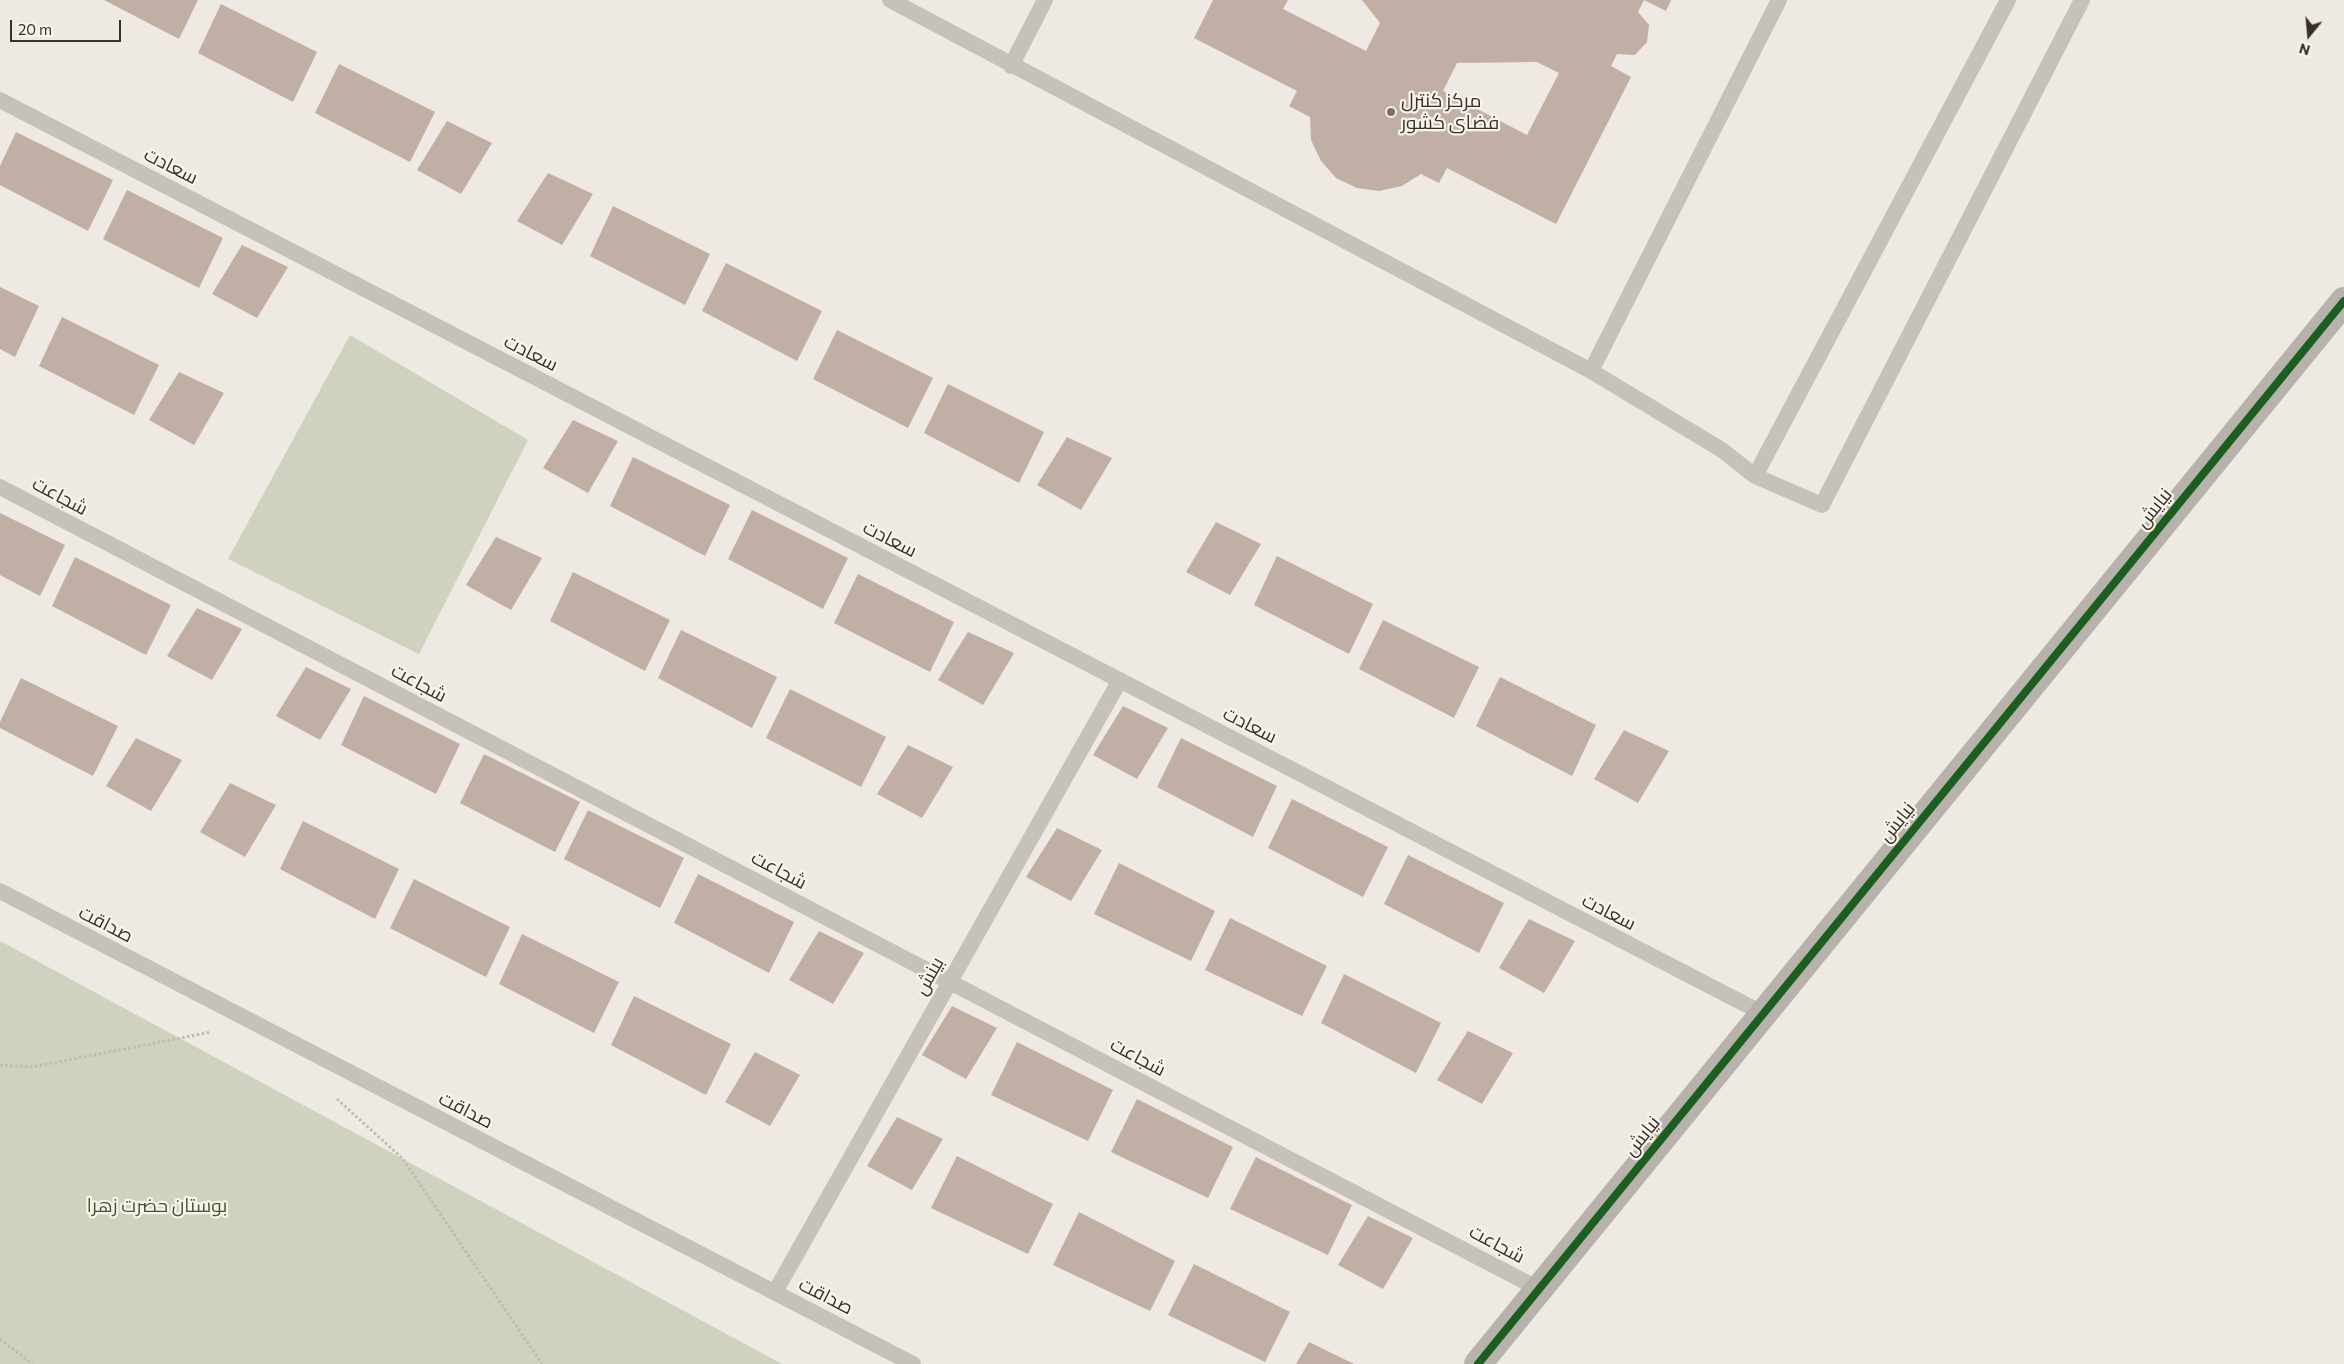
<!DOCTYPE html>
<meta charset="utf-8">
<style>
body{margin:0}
#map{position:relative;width:2344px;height:1364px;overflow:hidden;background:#eee9e3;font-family:Commissioner,sans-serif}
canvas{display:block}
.north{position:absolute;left:2284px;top:10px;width:50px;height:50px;-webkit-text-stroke:4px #f9f4eb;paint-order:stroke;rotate:197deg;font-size:14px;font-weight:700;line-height:20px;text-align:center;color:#382f2a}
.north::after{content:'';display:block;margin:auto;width:18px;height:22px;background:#382f2a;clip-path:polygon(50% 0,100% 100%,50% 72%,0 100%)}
.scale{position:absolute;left:10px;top:20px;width:111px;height:22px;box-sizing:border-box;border:2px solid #382f2a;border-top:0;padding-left:6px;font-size:15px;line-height:18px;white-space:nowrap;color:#382f2a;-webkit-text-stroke:4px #f9f4eb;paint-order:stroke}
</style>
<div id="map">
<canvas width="2344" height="1364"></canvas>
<div class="north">N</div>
<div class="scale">20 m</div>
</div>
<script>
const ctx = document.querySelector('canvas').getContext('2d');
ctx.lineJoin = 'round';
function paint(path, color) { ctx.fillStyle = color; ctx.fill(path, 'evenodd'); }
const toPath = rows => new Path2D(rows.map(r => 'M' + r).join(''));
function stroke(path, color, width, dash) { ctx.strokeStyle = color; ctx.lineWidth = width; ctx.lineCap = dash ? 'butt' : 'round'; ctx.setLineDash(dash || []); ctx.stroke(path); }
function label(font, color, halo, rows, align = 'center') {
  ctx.font = font + ' Commissioner,Cairo,sans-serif'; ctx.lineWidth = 4.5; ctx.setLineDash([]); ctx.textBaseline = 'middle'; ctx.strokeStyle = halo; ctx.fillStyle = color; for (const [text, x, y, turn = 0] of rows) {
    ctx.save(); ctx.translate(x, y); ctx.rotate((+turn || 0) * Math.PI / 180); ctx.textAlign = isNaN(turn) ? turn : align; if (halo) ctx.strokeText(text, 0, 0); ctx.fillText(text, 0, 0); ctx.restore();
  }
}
const green = toPath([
 [350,335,528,440,419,654,228,559],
 [0,941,782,1364,0,1364]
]);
const building = toPath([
 [104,0,198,0,179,39],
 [1213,0,1288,0,1283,9,1366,51,1380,23,1362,0,1671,0,1666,11,1644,0,1638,12,1649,25,1647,42,1635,55,1617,54,1611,66,1631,77,1556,224,1447,168,1439,183,1421,174,1402,186,1379,191,1357,188,1336,178,1321,161,1311,140,1310,117,1289,106,1297,91,1194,38],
 [1537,62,1559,73,1527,135,1443,91,1457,63],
 [221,4,317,52,293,102,198,53],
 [339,64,435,112,410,162,315,113],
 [447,121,492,143,461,194,417,170],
 [16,132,113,180,88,231,0,185,0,166],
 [548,173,593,194,562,245,517,221],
 [127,190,223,238,199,288,103,239],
 [613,206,710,254,685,305,590,256],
 [242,245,288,267,257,318,212,294],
 [726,263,822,311,797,361,702,311],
 [0,287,39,306,15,357,0,349],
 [62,317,159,365,134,415,39,366],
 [837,330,933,378,908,428,813,379],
 [179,372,224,393,194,445,149,420],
 [948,384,1044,432,1019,483,924,433],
 [573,420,618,441,588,493,543,468],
 [1067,437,1112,458,1081,510,1037,485],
 [633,457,730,505,705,556,610,506],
 [752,510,848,558,823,609,728,559],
 [0,513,65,545,40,596,0,575],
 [1216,522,1261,544,1230,595,1186,572],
 [496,537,542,558,511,610,466,585],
 [1277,556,1373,604,1349,654,1254,605],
 [75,557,171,605,146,655,52,606],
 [573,572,670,620,645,671,550,621],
 [858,574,954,622,930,672,834,623],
 [197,608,242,629,212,680,167,656],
 [1383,620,1479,667,1454,718,1359,669],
 [681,630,777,677,752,728,658,678],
 [968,632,1014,653,983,705,938,680],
 [306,667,351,689,320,740,276,716],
 [1500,677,1596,725,1572,776,1476,726],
 [21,678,118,726,93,776,0,728,0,722],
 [790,689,886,737,861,787,766,738],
 [364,696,460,744,436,794,341,745],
 [1123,706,1168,728,1137,779,1093,755],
 [1624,730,1669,751,1638,803,1594,779],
 [136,738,182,760,151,811,106,786],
 [1181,738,1277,786,1253,837,1157,787],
 [908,745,953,767,922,818,877,794],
 [484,754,580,802,555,852,460,803],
 [230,783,276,805,245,857,200,832],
 [1292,799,1388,847,1363,897,1268,848],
 [588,810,684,858,660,908,564,859],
 [303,821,399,869,375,919,280,869],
 [1057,828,1102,850,1071,901,1026,877],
 [1408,855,1504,903,1479,953,1384,904],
 [1119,863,1215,911,1191,961,1094,914],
 [698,874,794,922,769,973,674,923],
 [414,879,510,927,486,977,390,928],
 [1230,918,1327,966,1302,1016,1205,970],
 [1529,919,1575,941,1544,993,1499,968],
 [819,931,864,953,833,1004,789,980],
 [522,934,619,982,594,1033,499,984],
 [1344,974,1441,1023,1416,1073,1321,1023],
 [634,996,731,1044,706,1095,611,1045],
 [952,1006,997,1028,966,1079,922,1055],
 [1468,1031,1513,1053,1482,1104,1437,1080],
 [1017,1042,1113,1090,1088,1141,991,1095],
 [755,1052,800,1075,770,1126,725,1102],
 [1137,1099,1233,1147,1208,1198,1111,1152],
 [897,1117,943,1139,912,1190,867,1166],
 [957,1156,1053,1204,1028,1254,931,1208],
 [1256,1157,1352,1205,1328,1255,1230,1209],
 [1079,1212,1175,1261,1150,1311,1053,1265],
 [1368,1216,1413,1238,1383,1289,1338,1265],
 [1194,1264,1290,1312,1265,1362,1168,1315],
 [1309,1342,1354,1364,1296,1364]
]);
const path = toPath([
 [0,1065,32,1067,211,1032],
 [337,1099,403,1159,542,1364],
 [0,1339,32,1364]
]);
const lane = toPath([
 [890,0,1591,371,1722,450,1755,476,1822,505,2082,0],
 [1011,66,1045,0],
 [0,100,1762,1013],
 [1591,371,1779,0],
 [1755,476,2008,0],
 [0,487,1539,1289],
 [0,891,913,1364],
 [775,1292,1120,680]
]);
const secondary = toPath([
 [1478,1364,2344,301]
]);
const cycleway = toPath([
 [1478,1364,2344,301]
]);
const markers = [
 [1391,112,5,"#78706b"]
];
const poiNames = [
 ["مرکز کنترل",1401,101],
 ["فضای کشور",1401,123]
];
const streetNames = [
 ["سعادت",171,166,27],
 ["سعادت",531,353,27],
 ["شجاعت",60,496,28],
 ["نیایش",2154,508,-51],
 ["سعادت",890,539,27],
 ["شجاعت",419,683,28],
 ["سعادت",1250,725,27],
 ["نیایش",1897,822,-51],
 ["شجاعت",779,870,28],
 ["سعادت",1609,912,27],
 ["صداقت",106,924,27],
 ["بینش",929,976,-61],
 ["شجاعت",1138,1057,28],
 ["صداقت",466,1110,27],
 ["نیایش",1642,1136,-51],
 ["شجاعت",1497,1244,28],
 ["صداقت",826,1296,27]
];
const parkNames = [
 ["بوستان حضرت زهرا",157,1206]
];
paint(green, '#ced2be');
paint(building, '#c1afa5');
stroke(path, '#c0bab4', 3, [2.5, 2.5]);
stroke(lane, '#c7c1bc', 16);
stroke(secondary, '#b8b2ac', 28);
stroke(cycleway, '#1b5e20', 8);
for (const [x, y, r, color] of markers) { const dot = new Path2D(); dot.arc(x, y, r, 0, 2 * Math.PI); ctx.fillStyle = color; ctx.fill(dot); stroke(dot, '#f9f4eb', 2); }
label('19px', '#382f2a', '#f9f4eb', poiNames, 'left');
label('19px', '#382f2a', '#f9f4eb', streetNames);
label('19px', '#45552f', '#f9f4eb', parkNames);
</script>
